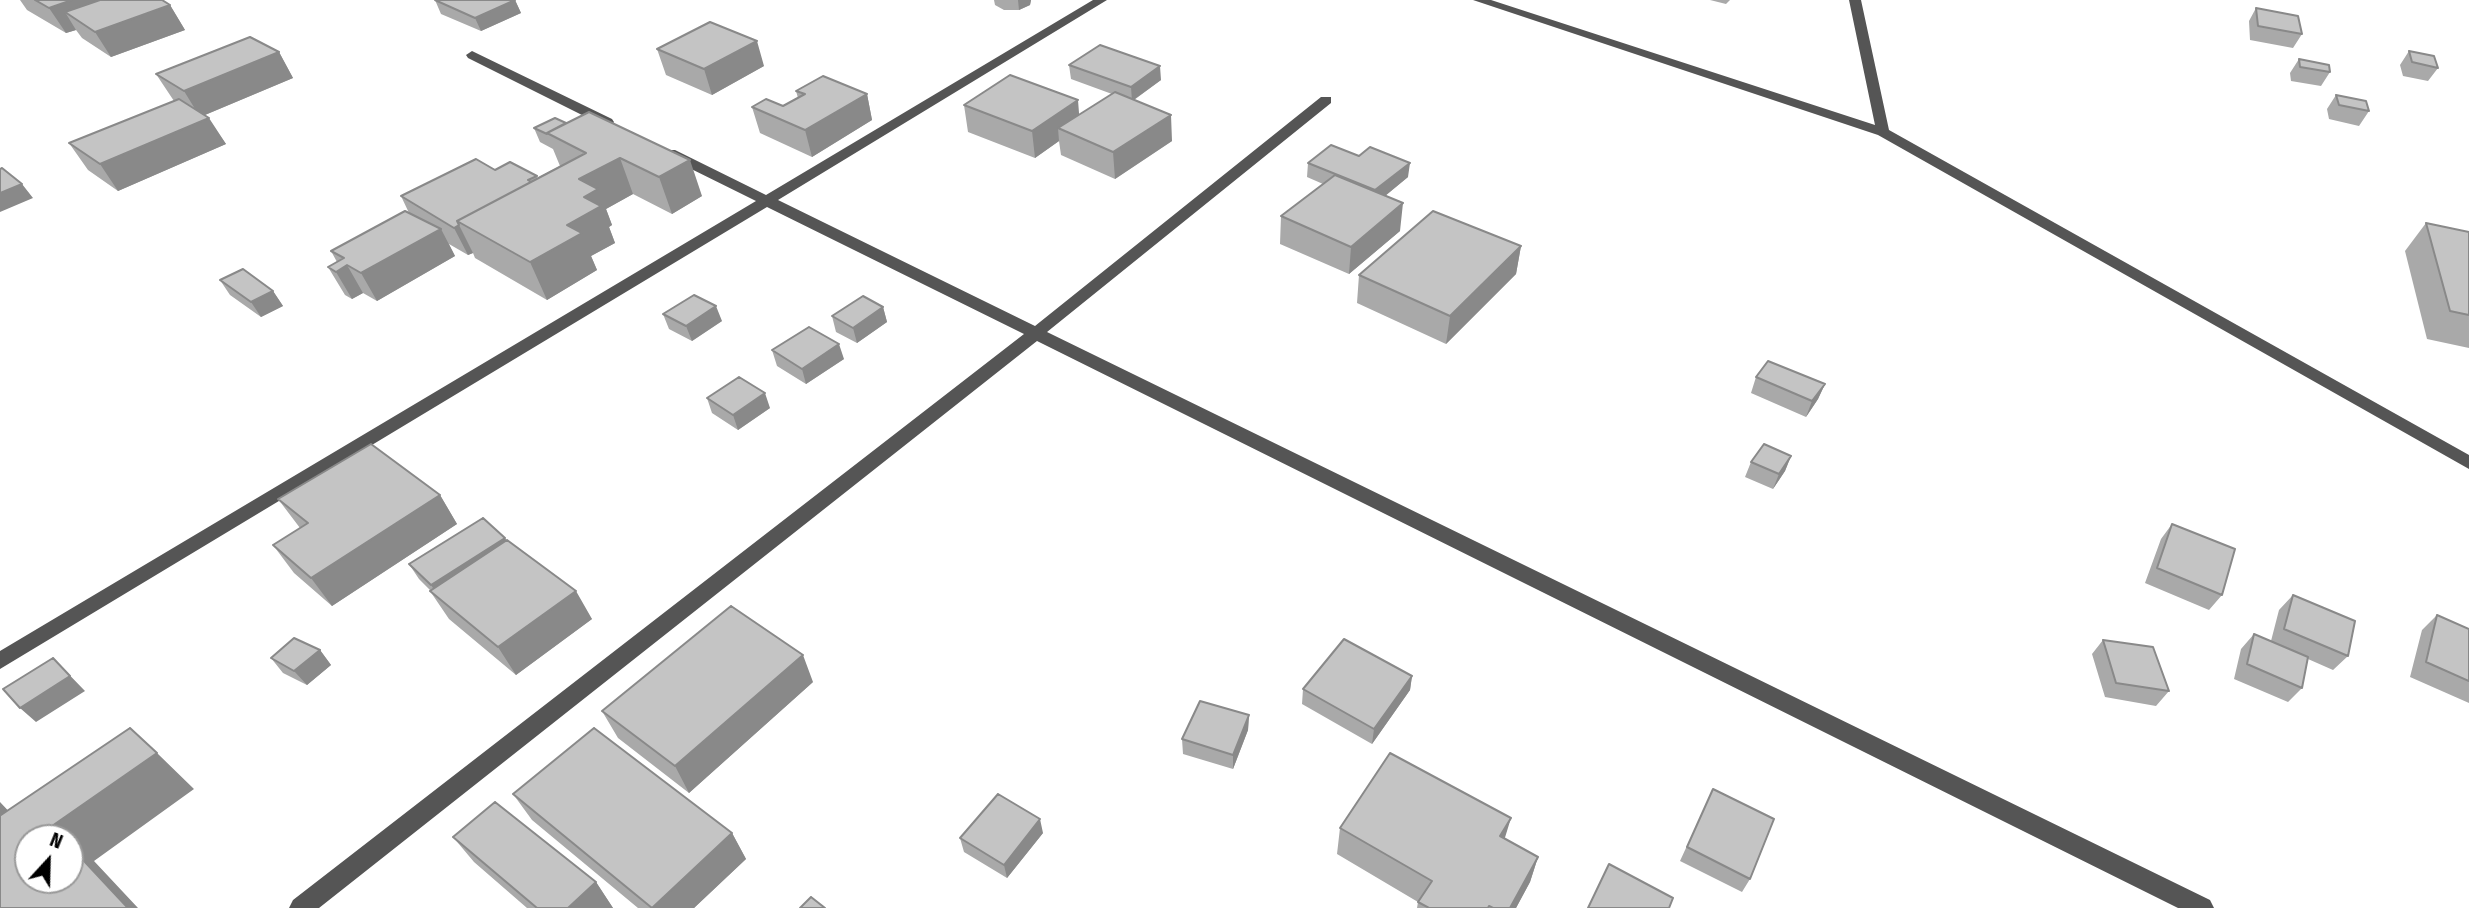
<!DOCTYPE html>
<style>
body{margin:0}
#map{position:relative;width:2469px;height:908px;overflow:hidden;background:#fff;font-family:"Fira Sans Condensed",sans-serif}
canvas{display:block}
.north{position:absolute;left:14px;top:824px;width:70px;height:70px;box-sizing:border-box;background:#fff;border:2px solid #999;border-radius:50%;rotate:22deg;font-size:19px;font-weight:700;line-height:28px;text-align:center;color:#000}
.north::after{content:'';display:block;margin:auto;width:24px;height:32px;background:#000;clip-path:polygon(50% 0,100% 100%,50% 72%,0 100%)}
</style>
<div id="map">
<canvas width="2469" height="908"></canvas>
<div class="north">N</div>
</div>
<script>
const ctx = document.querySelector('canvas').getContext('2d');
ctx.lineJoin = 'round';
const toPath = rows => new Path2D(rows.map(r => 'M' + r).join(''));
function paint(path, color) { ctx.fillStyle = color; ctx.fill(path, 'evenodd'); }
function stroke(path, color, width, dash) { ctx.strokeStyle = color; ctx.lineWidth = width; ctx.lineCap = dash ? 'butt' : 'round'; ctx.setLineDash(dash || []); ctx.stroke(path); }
const minor = toPath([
 [1093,0,1107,0,778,200,1035,326,1321,97,1331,97,1331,103,1047,332,2210,900,2214,908,2178,908,1037,341,319,908,289,908,293,900,1024,334,767,207,0,669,0,651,756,201,665,156,665,150,675,150,766,195,1093,0],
 [1473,0,1491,0,1875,125,1849,0,1861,0,1889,130,2469,455,2469,469,1878,135,1473,0],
 [472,51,612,119,614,122,612,125,602,125,468,58,466,55,472,51]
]);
const wall = toPath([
 [20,0,162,0,170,5,185,30,111,57,82,38,76,30,66,33,27,10],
 [435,0,515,0,521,13,481,31,441,14],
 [994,0,1031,0,1030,5,1019,10,1004,10,995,5],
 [1710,0,1730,0,1726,4],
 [2256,8,2302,34,2293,48,2250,40,2249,21],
 [657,49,764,66,712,95,666,75],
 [2409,51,2438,68,2428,81,2403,76,2400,65],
 [279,52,293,78,205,115,226,144,118,191,88,170,69,143,174,101,156,74],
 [2299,59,2330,72,2321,86,2291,81,2290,73],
 [1069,65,1161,80,1134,100,1172,141,1115,179,1061,155,1059,141,1035,158,968,132,964,105,1079,115,1112,94,1071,79],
 [796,91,867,94,872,120,812,157,760,133,752,107,783,106,798,98],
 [2336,95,2369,111,2359,126,2329,119,2327,109],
 [555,118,702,196,672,214,633,194,606,209,612,225,609,227,615,243,591,256,597,270,547,300,475,258,473,253,468,255,449,244,455,256,377,301,363,293,352,299,345,295,328,267,337,262,331,251,409,213,401,196,495,170,537,176,537,178,560,166,553,149,540,142,534,128],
 [1308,163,1408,177,1385,196,1400,231,1349,274,1280,244,1281,216,1323,184,1307,177],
 [2426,223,2469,232,2469,348,2427,339,2405,251],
 [1521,246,1516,274,1446,344,1357,303,1359,275],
 [220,280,273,291,283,306,261,317,230,295],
 [883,307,887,322,857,343,836,332,832,316],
 [663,314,722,321,692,341,669,329],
 [772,350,844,359,806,384,777,366],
 [1756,377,1825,384,1818,399,1806,417,1751,393],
 [707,398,770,408,738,430,712,413],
 [1791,456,1785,471,1773,489,1745,477,1751,462],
 [440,495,457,524,332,606,294,573,273,545,300,528,278,499],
 [2172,524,2222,595,2209,610,2145,583,2161,539],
 [506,540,592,619,516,675,449,619,430,591,431,591,419,579,409,564],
 [2293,595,2348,656,2333,670,2308,659,2302,688,2288,702,2234,679,2241,649,2254,634,2271,641,2279,610],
 [2437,615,2469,629,2469,703,2410,677,2422,630],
 [2103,640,2169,691,2156,706,2105,697,2092,654],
 [320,650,331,665,307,685,283,673,271,658],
 [1412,676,1410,690,1372,744,1302,704,1303,689],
 [813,682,689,793,618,738,602,711],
 [1249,715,1248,730,1233,769,1183,754,1182,739],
 [1713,789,1750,879,1742,892,1680,861],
 [513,794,732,833,746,859,694,908,638,908,532,820],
 [1340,828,1505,839,1538,857,1530,882,1516,908,1417,908,1418,902,1337,854],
 [1043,833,1007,878,964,852,960,838],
 [453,837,596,882,613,908,527,908,474,862]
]);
const shadedWall = toPath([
 [72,0,154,0,65,12,76,30,66,33,49,8],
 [515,0,521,13,481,31,475,18],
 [1018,0,1031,0,1030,5,1019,10],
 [170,5,185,30,111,57,95,32],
 [757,41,764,66,712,95,704,69],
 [279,52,293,78,200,117,184,91],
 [1160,66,1161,80,1132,101,1131,87],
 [867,94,872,120,812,157,805,130],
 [1078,100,1080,126,1058,128,1059,141,1035,158,1032,131],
 [1171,115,1172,141,1115,179,1113,152],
 [209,118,226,144,118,191,100,164],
 [620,158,633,194,606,209,612,225,609,227,615,243,591,256,597,270,547,300,530,262,567,225,584,197,579,179],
 [690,160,702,196,672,214,659,177],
 [1410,163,1408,177,1374,205,1375,190],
 [22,184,33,198,0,212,0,193],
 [1403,203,1400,231,1349,274,1351,247],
 [459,225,473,253,468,255,454,228],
 [441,229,455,256,377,301,361,273],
 [1521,246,1516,274,1446,344,1450,316],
 [347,265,363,293,352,299,336,272],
 [273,291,283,306,261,317,251,302],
 [716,306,722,321,692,341,686,326],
 [883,307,887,322,857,343,853,328],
 [839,344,844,359,806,384,802,369],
 [1825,384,1818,399,1806,417,1812,401],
 [765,393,770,408,738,430,733,415],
 [1791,456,1785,471,1773,489,1779,474],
 [440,495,457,524,332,606,311,578],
 [505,538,514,553,441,600,431,585],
 [576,591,592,619,516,675,498,647],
 [320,650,331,665,307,685,294,671],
 [803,655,813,682,689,793,675,766],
 [53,658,85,691,36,722,20,708],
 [1412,676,1410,690,1372,744,1374,729],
 [1249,715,1248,730,1233,769,1233,755],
 [157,753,194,789,94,861,138,908,125,908,70,846,70,838,63,838,52,826],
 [0,802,34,838,0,814],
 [1511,818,1503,844,1500,836],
 [1040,819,1043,833,1007,878,1004,865],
 [732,833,746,859,694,908,652,908],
 [1538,857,1530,882,1516,908,1510,908],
 [596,882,613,908,568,908]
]);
const building = toPath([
 [35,0,72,0,49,8,35,0],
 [100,0,162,0,170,5,95,32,65,12,100,0],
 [435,0,515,0,475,18,435,0],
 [2256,8,2298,16,2302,34,2258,26,2256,8],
 [710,22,757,41,704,69,657,49,710,22],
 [250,37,279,52,184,91,156,74,250,37],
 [1100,45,1160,66,1131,87,1069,65,1100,45],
 [2409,51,2434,56,2438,68,2412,62,2409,51],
 [2299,59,2329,65,2330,72,2300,67,2299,59],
 [1010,75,1078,100,1032,131,964,105,1010,75],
 [823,76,867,94,805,130,752,107,766,99,783,106,805,94,796,91,823,76],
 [1115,92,1171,115,1113,152,1058,128,1115,92],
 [2336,95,2366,101,2369,111,2339,105,2336,95],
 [179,99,209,118,100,164,69,143,179,99],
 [589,112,690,160,659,177,620,158,579,179,598,189,584,197,601,206,567,225,582,233,530,262,457,221,586,153,547,133,589,112],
 [555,118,566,123,547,133,547,134,534,128,555,118],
 [1331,145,1359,156,1370,147,1410,163,1375,190,1308,163,1331,145],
 [476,159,495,170,510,162,537,176,528,180,531,182,457,221,459,225,454,228,401,196,476,159],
 [2,168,22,184,0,193,0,169,2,168],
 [1335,175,1403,203,1351,247,1281,216,1335,175],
 [405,211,441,229,361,273,347,265,336,272,328,267,344,258,331,251,405,211],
 [1433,211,1521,246,1450,316,1359,275,1433,211],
 [2426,223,2469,232,2469,315,2450,311,2426,223],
 [243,269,273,291,251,302,220,280,243,269],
 [694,295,716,306,686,326,663,314,694,295],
 [863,296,883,307,853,328,832,316,863,296],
 [809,327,839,344,802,369,772,350,809,327],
 [1768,361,1825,384,1812,401,1756,377,1768,361],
 [739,377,765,393,733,415,707,398,739,377],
 [371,444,440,495,311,578,273,545,308,523,278,499,371,444],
 [1764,444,1791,456,1779,474,1751,462,1764,444],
 [483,518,505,538,431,585,409,564,483,518],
 [2172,524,2235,549,2222,595,2157,568,2172,524],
 [507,540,576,591,498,647,430,591,507,540],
 [2293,595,2355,621,2348,656,2284,629,2293,595],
 [731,606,803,655,675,766,602,711,731,606],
 [2437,615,2469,629,2469,681,2426,662,2437,615],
 [2254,634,2308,657,2302,688,2247,664,2254,634],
 [294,638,320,650,294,671,271,658,294,638],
 [1344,639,1412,676,1374,729,1303,689,1344,639],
 [2103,640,2153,647,2169,691,2116,683,2103,640],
 [53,658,70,676,20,708,3,689,53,658],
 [1200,701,1249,715,1233,755,1182,739,1200,701],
 [130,728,157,753,52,826,63,838,28,838,28,880,70,880,70,846,127,907,125,908,0,908,0,814,1,815,130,728],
 [594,728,732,833,652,908,513,794,594,728],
 [1390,753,1511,818,1500,836,1538,857,1510,908,1493,908,1489,906,1488,908,1429,908,1418,902,1432,881,1340,828,1390,753],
 [1713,789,1774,819,1750,879,1687,847,1713,789],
 [998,794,1040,819,1004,865,960,838,998,794],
 [495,802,596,882,568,908,537,908,453,837,495,802],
 [1609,864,1673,898,1669,908,1588,908,1609,864],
 [811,897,825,908,800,908,811,897]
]);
paint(minor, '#555');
paint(wall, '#a9a9a9');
paint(shadedWall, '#898989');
paint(building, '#c4c4c4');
stroke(building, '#898989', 2);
</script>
